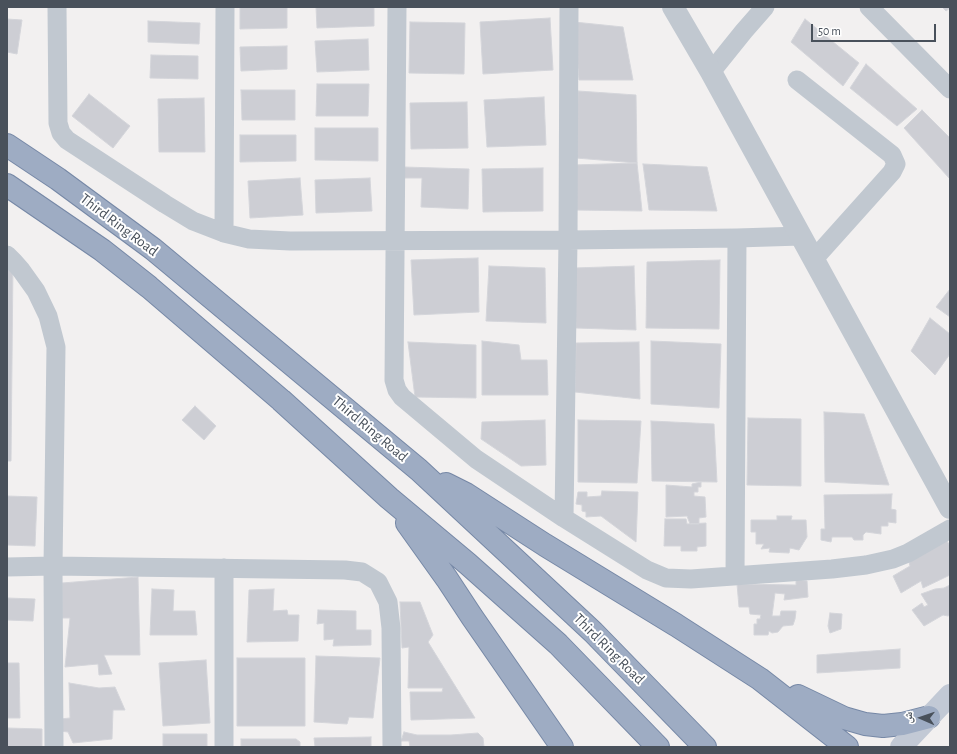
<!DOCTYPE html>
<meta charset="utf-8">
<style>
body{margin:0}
#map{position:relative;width:957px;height:754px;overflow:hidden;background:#f2f0f0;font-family:"Alegreya Sans","Noto Naskh Arabic",sans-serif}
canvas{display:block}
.frame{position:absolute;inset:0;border:8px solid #49515b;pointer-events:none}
.north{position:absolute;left:901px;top:698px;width:40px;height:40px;-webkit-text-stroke:3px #fff;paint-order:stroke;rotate:272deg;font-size:11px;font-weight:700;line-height:16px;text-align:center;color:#49515b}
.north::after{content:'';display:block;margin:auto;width:14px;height:18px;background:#49515b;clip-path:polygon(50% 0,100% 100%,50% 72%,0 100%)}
.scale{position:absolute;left:811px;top:24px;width:125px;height:18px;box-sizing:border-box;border:2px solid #49515b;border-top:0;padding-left:5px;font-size:12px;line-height:14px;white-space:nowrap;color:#49515b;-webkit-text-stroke:3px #fff;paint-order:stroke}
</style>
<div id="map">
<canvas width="957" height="754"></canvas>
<div class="frame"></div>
<div class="north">ش</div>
<div class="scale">50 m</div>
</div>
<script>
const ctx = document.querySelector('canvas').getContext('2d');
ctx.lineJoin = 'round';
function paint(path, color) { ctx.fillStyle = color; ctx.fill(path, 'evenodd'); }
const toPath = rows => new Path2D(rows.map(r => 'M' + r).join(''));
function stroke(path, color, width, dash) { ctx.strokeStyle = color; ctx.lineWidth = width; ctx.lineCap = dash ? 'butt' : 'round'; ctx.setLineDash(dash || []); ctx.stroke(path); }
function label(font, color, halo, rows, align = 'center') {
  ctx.font = font + ' "Alegreya Sans",sans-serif'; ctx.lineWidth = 4; ctx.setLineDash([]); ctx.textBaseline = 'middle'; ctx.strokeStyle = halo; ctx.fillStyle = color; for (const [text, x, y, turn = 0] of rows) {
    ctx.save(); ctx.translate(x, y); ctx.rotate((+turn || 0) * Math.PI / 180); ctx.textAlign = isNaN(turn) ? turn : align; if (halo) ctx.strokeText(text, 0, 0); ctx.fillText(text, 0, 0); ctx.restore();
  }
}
const building = toPath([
 [240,7,287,7,287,28,240,29,240,7],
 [316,7,374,7,374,26,317,28,316,7],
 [942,7,950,7,950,8,946,11,942,7],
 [550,18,553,70,483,74,480,22,550,18],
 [7,19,22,20,17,54,7,52,7,19],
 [805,19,859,63,843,86,791,42,805,19],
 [148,21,200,23,199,44,148,42,148,21],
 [410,22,465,23,464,74,409,73,410,22],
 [574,22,623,27,633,80,579,80,574,22],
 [368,39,369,70,317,72,315,41,368,39],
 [287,46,287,69,241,71,240,47,287,46],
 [151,55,198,56,198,79,150,78,151,55],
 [866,64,917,109,897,126,850,88,866,64],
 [317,84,369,84,368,116,316,116,317,84],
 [241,90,295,90,295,120,242,120,241,90],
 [578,91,636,95,637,163,576,158,578,91],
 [89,94,130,126,113,148,72,116,89,94],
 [544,97,546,145,487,147,484,100,544,97],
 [204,98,205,152,159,152,158,99,204,98],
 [467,102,468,148,411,149,410,103,467,102],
 [922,110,950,138,949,178,904,128,922,110],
 [315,128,378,128,378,161,315,160,315,128],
 [240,135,296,135,296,161,240,162,240,135],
 [637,163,642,211,574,210,573,165,637,163],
 [643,164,707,167,717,211,649,210,643,164],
 [404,167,469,169,468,209,421,207,422,178,403,178,404,167],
 [543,168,543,211,483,212,482,169,543,168],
 [300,178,303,215,250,218,248,181,300,178],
 [370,178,372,211,316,213,315,180,370,178],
 [478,258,479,312,414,315,411,260,478,258],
 [720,260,719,329,646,328,647,262,720,260],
 [7,262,13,262,11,461,7,461,7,262],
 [489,266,545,268,546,323,486,321,489,266],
 [634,266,636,330,576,328,574,268,634,266],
 [950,289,950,317,936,307,950,289],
 [930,318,950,334,950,354,935,375,911,351,930,318],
 [482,341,519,345,521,360,547,360,548,395,482,395,482,341],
 [651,341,721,344,719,408,651,404,651,341],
 [408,342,476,345,476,398,415,397,408,342],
 [639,342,640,399,575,392,576,343,639,342],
 [195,406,216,426,204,440,182,420,195,406],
 [824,412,864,414,889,485,825,482,824,412],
 [748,418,801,419,801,486,747,485,748,418],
 [545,420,546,465,521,466,481,439,482,422,545,420],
 [578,420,641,421,637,483,578,482,578,420],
 [651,421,714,424,717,482,652,481,651,421],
 [701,482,701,487,698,487,698,492,694,492,694,496,705,497,706,517,699,518,699,524,690,524,687,516,666,517,666,485,692,487,692,484,701,482],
 [602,491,638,492,636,542,601,516,586,517,586,512,582,511,582,505,576,504,578,492,587,492,587,497,601,496,602,491],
 [892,494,891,509,896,510,896,523,888,522,888,526,881,526,881,534,866,532,863,535,863,540,854,540,852,537,832,537,831,542,821,540,821,529,825,529,824,495,892,494],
 [7,496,37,497,35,546,7,545,7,496],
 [777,516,792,516,791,520,806,520,807,537,799,550,790,548,789,553,769,552,770,548,761,549,764,544,756,544,756,532,751,532,751,520,777,520,777,516],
 [665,519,686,519,687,524,706,523,706,546,697,547,697,551,681,551,681,546,664,546,665,519],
 [947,541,950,546,950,575,923,588,921,581,901,593,893,576,910,566,908,558,947,541],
 [138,577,140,655,104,655,112,674,99,675,98,664,65,667,70,618,62,618,62,583,138,577],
 [796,580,807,581,808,597,784,600,785,594,775,593,772,616,780,616,781,611,796,611,795,619,793,625,783,626,778,632,772,633,769,631,768,635,754,635,754,624,757,624,757,619,760,619,761,615,750,614,749,607,739,607,737,584,796,585,796,580],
 [950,585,950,615,948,616,943,615,924,626,912,610,922,603,924,607,928,605,921,594,935,589,944,588,950,585],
 [152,589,174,590,173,611,195,611,197,635,150,635,152,589],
 [274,589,273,611,287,610,288,615,299,615,298,641,247,642,249,590,274,589],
 [7,598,35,599,33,621,7,620,7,598],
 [400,602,420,602,433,635,428,642,475,718,411,720,410,692,442,692,443,688,408,688,409,647,402,648,400,602],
 [318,610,356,611,356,630,371,630,371,645,333,646,334,639,324,640,324,623,317,624,318,610],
 [830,613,842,614,841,629,830,633,828,626,830,613],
 [900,649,900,668,817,673,817,655,900,649],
 [316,656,380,658,373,718,349,717,347,724,314,722,316,656],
 [237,658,305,658,305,726,237,726,237,658],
 [206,660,210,723,163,726,159,663,206,660],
 [7,663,19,663,20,718,7,718,7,663],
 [69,683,99,688,115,687,125,710,113,710,112,739,73,743,68,732,59,731,60,719,70,718,69,683],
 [7,728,42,729,42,747,7,747,7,728],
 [404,732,417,735,451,735,478,733,483,738,484,747,410,747,409,741,401,741,404,732],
 [163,734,207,734,207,747,163,747,163,734],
 [371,737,371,747,315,747,314,738,371,737],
 [241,739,296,739,300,742,300,747,241,747,241,739]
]);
const minor = toPath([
 [57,7,58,123,61,133,67,140,165,204,193,221,224,233,249,239,290,241,568,240,737,238,801,236],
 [397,7,394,380,397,390,402,397,476,459,564,518,647,570,666,578,691,579,832,569,866,565,893,559,908,553,950,529],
 [869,7,950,89],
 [711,72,744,31,765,7],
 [797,80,892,155,896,164,892,172,814,259],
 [224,233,225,7],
 [7,255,14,262,21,270,36,291,48,316,56,347,53,566,54,747],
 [564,518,568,240,569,7],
 [7,567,53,566,345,570,362,572,378,582,388,602,391,628,392,747],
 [735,576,737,238],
 [224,747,224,568]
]);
const tertiary = toPath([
 [673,7,711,72,950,508]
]);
const secondary = toPath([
 [901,747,950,695]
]);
const trunk = toPath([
 [7,145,58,179,153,249,419,470,593,632,705,747],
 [7,185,102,250,149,287,281,400,389,498,468,564,558,644,658,747],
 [446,484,466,494,545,545,676,625,760,679,847,747],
 [407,523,447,579,472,617,562,747],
 [798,696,844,718,865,724,883,726,902,724,929,717]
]);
const streetNames = [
 ["Third Ring Road",119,225,37],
 ["Third Ring Road",370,429,40],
 ["Third Ring Road",609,649,45]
];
paint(building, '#cdced4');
stroke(building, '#d4d5da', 1);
stroke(trunk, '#7688a6', 24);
stroke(minor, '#c1c8d0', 19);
stroke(tertiary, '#c1c8d0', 22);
stroke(secondary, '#c2c9d5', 22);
stroke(trunk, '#9eacc3', 22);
label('15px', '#49515b', '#fff', streetNames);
</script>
